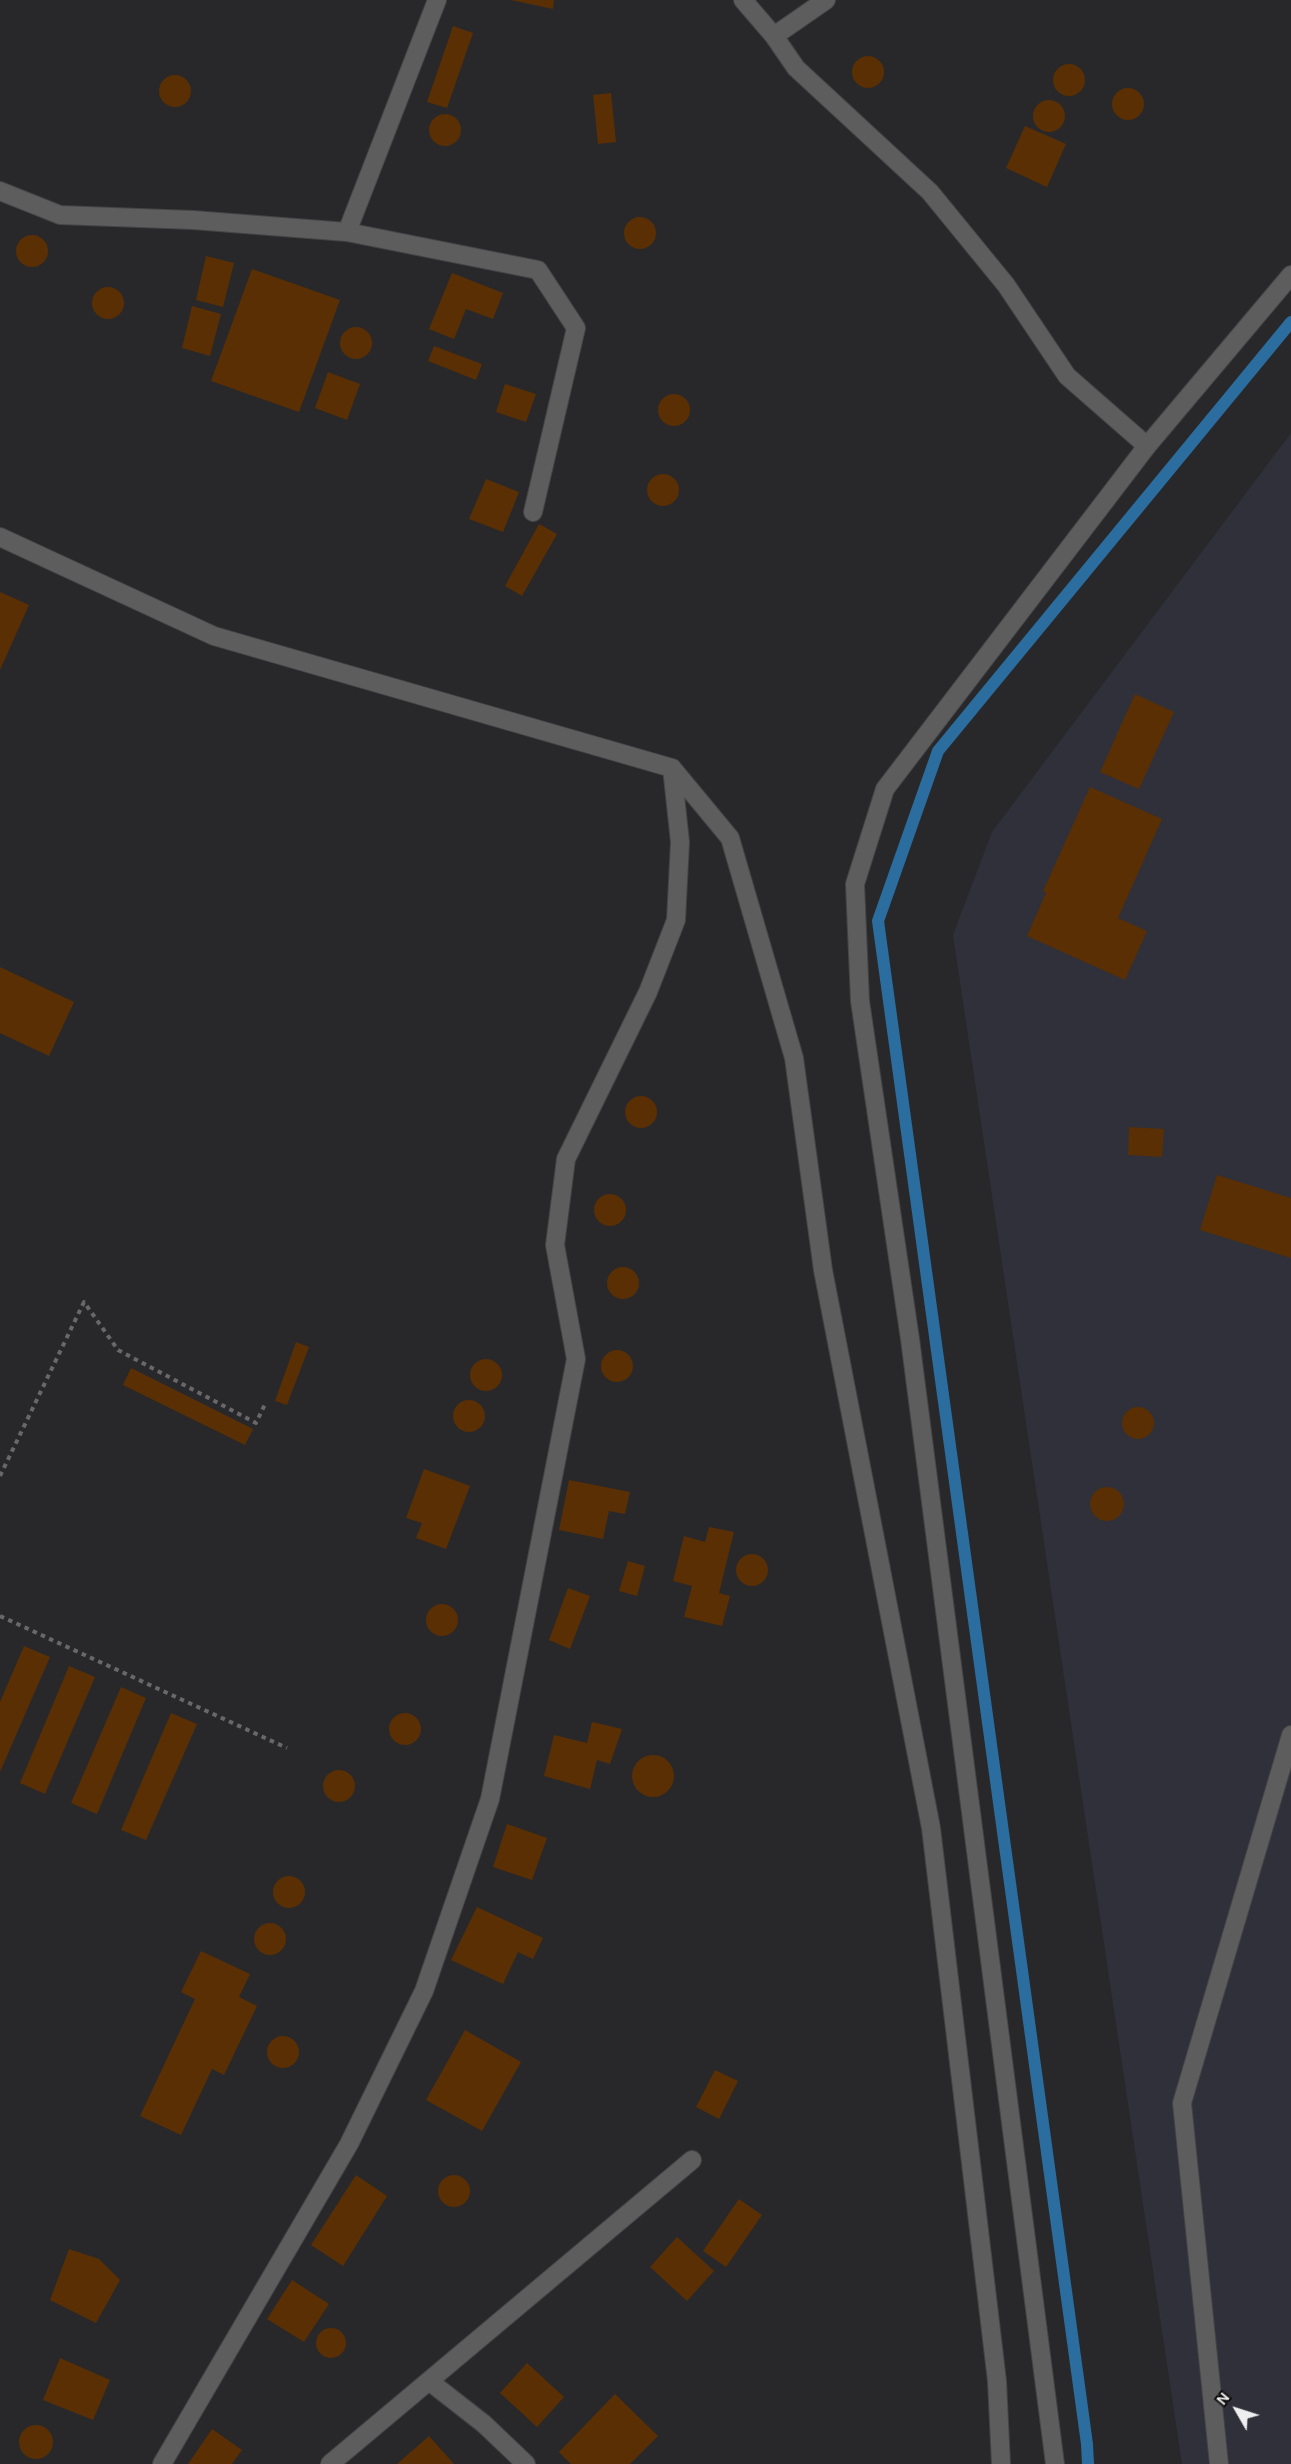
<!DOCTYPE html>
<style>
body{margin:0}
#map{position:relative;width:1291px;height:2464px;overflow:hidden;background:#28282b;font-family:Karla,sans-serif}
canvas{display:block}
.north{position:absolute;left:1207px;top:2380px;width:60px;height:60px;-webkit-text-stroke:4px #111112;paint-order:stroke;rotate:309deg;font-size:16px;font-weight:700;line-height:24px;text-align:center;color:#eeeef0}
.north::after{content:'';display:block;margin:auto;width:21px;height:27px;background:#eeeef0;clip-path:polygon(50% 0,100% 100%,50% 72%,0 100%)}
</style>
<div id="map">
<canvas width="1291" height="2464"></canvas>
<div class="north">N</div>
</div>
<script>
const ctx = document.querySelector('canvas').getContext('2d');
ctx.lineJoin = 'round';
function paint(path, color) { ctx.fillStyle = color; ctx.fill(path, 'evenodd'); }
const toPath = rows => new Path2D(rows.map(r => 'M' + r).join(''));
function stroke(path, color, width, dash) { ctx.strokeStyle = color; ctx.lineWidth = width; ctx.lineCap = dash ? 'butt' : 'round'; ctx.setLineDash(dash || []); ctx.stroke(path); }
const built = toPath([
 [1291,433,1291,2464,1182,2464,953,935,992,832]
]);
const stream = toPath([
 [1088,2464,1087,2444,878,921,938,751,1291,322]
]);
const building = toPath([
 [511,0,554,0,553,9],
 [453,26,473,33,447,108,427,102],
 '852 72a16 16 0 1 1 32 0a16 16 0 1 1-32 0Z',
 '1053 80a16 16 0 1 1 32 0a16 16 0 1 1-32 0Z',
 '159 91a16 16 0 1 1 32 0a16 16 0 1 1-32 0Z',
 '1112 104a16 16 0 1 1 32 0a16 16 0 1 1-32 0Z',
 [611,93,616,142,598,144,593,95],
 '1033 116a16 16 0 1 1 32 0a16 16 0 1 1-32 0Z',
 '429 130a16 16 0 1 1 32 0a16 16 0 1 1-32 0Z',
 [1025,126,1066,144,1047,187,1006,168],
 '624 233a16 16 0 1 1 32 0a16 16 0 1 1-32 0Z',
 '16 251a16 16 0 1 1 32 0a16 16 0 1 1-32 0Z',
 [206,256,234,263,223,307,196,300],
 [252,269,340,300,299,412,211,381],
 [452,273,503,293,493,319,466,309,454,339,429,329],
 '92 303a16 16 0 1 1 32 0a16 16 0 1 1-32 0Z',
 [192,306,221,314,210,356,182,348],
 '340 343a16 16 0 1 1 32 0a16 16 0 1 1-32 0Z',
 [434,346,482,364,476,380,428,361],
 [328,372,360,384,347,420,315,408],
 [505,384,536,394,526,422,496,412],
 '658 410a16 16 0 1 1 32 0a16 16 0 1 1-32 0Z',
 '647 490a16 16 0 1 1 32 0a16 16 0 1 1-32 0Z',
 [486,479,519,492,503,532,469,519],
 [539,524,557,534,522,596,505,586],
 [0,592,29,605,0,670],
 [1135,694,1174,712,1139,789,1100,772],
 [1090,787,1162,819,1118,918,1147,931,1125,980,1027,936,1046,893,1043,891],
 [0,967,74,1002,49,1056,0,1033],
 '625 1112a16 16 0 1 1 32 0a16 16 0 1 1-32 0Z',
 [1129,1127,1164,1129,1162,1157,1128,1155],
 [1217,1175,1291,1198,1291,1258,1200,1230],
 '594 1210a16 16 0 1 1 32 0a16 16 0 1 1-32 0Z',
 '607 1283a16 16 0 1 1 32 0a16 16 0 1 1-32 0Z',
 [296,1342,309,1347,287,1405,275,1401],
 '601 1366a16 16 0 1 1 32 0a16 16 0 1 1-32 0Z',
 '470 1375a16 16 0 1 1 32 0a16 16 0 1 1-32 0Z',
 [131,1368,253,1429,245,1445,123,1385],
 '453 1416a16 16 0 1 1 32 0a16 16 0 1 1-32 0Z',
 '1122 1423a16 16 0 1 1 32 0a16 16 0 1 1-32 0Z',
 [424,1469,470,1486,446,1549,416,1538,422,1523,406,1518],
 [569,1480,630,1492,625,1514,609,1511,603,1539,559,1530],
 '1090 1504a17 17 0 1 1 34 0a17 17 0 1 1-34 0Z',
 [709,1527,734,1532,719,1593,730,1596,722,1626,684,1617,692,1586,673,1581,684,1536,705,1542],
 '736 1570a16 16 0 1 1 32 0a16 16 0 1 1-32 0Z',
 [628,1561,645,1566,637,1596,619,1591],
 [568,1588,590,1596,570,1649,549,1640],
 '426 1620a16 16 0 1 1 32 0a16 16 0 1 1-32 0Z',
 [24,1646,50,1657,0,1772,0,1702],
 [69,1666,95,1677,45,1794,20,1783],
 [121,1687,146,1698,97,1814,71,1803],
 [171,1713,197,1724,146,1840,121,1830],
 '389 1729a16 16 0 1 1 32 0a16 16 0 1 1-32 0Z',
 [592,1722,622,1729,610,1764,597,1760,590,1789,544,1776,554,1735,587,1743],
 '632 1776a21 21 0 1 1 42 0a21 21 0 1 1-42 0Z',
 '323 1786a16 16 0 1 1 32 0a16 16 0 1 1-32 0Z',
 [507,1824,547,1838,532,1880,493,1867],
 '273 1892a16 16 0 1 1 32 0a16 16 0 1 1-32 0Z',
 [477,1907,543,1938,533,1959,518,1952,503,1984,451,1960],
 '254 1939a16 16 0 1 1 32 0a16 16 0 1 1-32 0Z',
 [201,1951,250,1974,239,1997,257,2006,224,2075,212,2069,181,2135,140,2116,195,1999,181,1992],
 [465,2030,521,2062,482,2131,426,2100],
 '267 2052a16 16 0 1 1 32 0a16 16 0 1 1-32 0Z',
 [715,2070,738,2081,719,2119,696,2107],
 [356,2175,387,2196,343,2266,311,2245],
 '438 2191a16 16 0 1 1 32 0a16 16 0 1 1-32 0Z',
 [739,2199,762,2215,726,2267,703,2251],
 [677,2237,714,2271,687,2301,650,2267],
 [69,2249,99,2259,120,2280,96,2323,50,2300],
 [292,2280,329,2304,304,2342,267,2319],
 '316 2343a15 15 0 1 1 30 0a15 15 0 1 1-30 0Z',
 [60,2358,110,2380,93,2420,43,2400],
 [527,2363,564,2397,537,2427,500,2393],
 [615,2394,658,2436,630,2464,571,2464,559,2452],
 '19 2442a17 17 0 1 1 34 0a17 17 0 1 1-34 0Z',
 [212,2429,242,2450,232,2464,188,2464],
 [429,2436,454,2464,397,2464]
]);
const path = toPath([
 [0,1476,84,1302,118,1350,256,1423,266,1402],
 [0,1616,287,1748]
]);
const minor = toPath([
 [743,0,774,36,826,0],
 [774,36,796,68,930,192,1006,285,1067,376,1147,446],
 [0,191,60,215,193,220,347,232,538,270,576,328,533,512],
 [347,232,437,0],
 [0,537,214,636,672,768,680,842,676,920,648,992,566,1159,555,1245,576,1359,490,1799,424,1991,349,2144,162,2464],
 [672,768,730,838,794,1058,823,1270,931,1828,997,2381,1001,2464],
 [429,2381,484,2424,526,2464],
 [330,2464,692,2160],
 [1055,2464,910,1339,860,1001,855,884,885,789,1147,446,1291,275],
 [1219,2464,1182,2103,1291,1735]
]);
paint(built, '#2f3039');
stroke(stream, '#2b6d9e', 12);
paint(building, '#5a2f03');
stroke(minor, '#444447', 20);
stroke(path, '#68686a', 4, [4.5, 4.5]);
stroke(minor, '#5c5d5c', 18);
</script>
